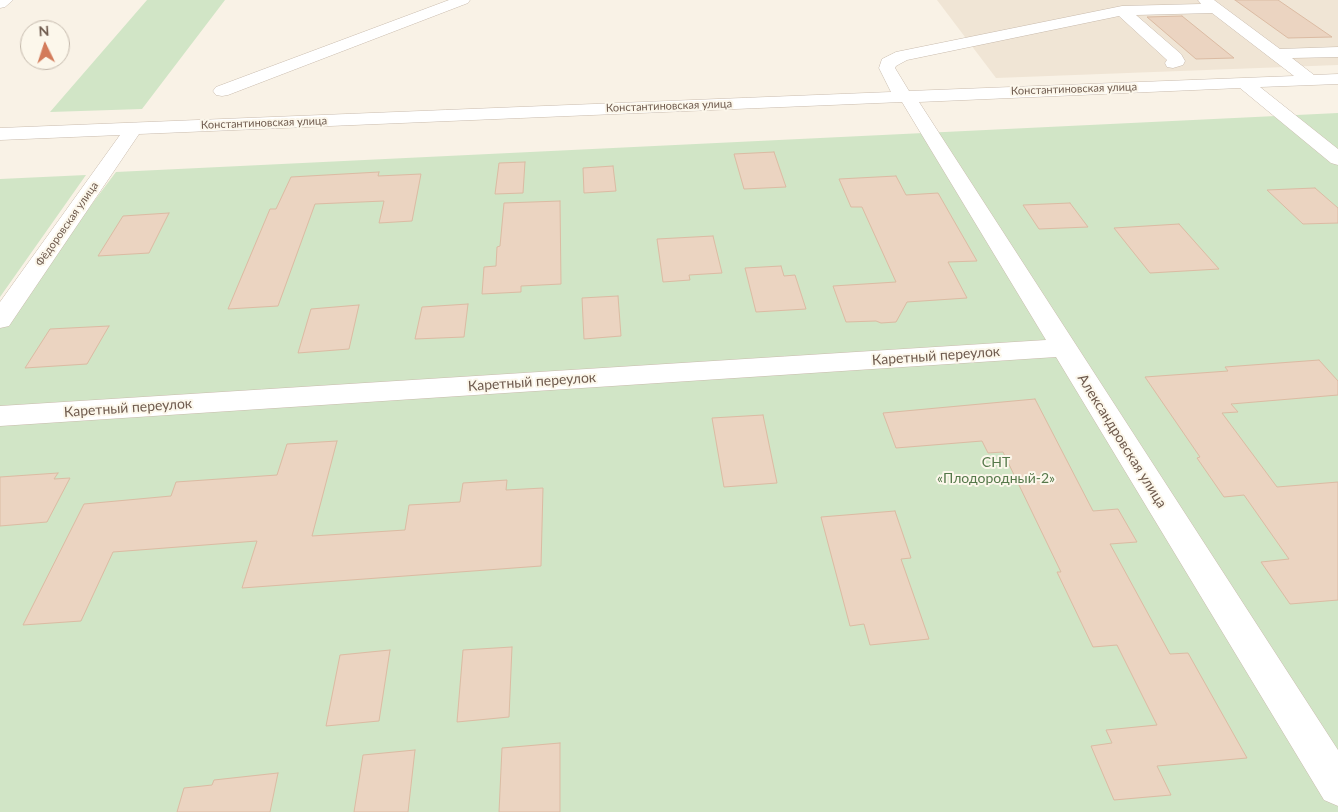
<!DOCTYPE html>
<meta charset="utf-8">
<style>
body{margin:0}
#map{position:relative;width:1338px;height:812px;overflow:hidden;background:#f9f2e6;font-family:Lato,sans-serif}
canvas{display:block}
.north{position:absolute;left:20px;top:20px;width:50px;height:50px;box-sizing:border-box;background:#fcf7eb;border:1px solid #c4b9ac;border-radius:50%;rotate:356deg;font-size:14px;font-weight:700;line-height:20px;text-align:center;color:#6f5b4e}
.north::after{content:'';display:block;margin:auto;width:18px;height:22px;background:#d37b5a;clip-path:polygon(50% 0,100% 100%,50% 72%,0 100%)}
</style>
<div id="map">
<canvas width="1338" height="812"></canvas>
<div class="north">N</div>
</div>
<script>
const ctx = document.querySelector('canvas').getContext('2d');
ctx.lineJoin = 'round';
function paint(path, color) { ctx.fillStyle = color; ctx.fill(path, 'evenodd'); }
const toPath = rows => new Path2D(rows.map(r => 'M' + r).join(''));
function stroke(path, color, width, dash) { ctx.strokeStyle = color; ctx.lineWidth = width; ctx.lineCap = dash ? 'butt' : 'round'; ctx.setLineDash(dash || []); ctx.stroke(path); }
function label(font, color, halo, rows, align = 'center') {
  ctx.font = font + ' Lato,sans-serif'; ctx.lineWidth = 4; ctx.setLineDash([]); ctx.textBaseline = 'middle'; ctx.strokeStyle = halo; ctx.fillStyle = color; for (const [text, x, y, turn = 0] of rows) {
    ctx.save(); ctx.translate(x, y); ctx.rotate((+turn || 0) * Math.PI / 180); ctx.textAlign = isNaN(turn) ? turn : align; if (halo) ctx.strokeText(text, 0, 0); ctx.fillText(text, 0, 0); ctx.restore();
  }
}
const residential = toPath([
 [937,0,1338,0,1338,65,996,78]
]);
const green = toPath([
 [147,0,225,0,142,109,50,112],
 [1338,113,1338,812,0,812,0,326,116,172],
 [86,175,0,297,0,179]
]);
const building = toPath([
 [1235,0,1278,0,1332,37,1288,38,1235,0],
 [1182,16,1234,58,1196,59,1147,17,1182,16],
 [774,152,786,187,744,189,734,154,774,152],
 [525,162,523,193,495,194,499,163,525,162],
 [613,166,616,191,584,193,583,168,613,166],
 [379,172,378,176,421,174,412,221,379,223,384,201,315,204,278,306,228,309,270,209,276,209,291,177,379,172],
 [896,176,906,195,938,193,977,261,948,262,967,298,907,302,896,322,881,323,876,321,846,322,833,286,896,282,862,207,851,207,839,179,896,176],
 [1315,188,1338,208,1338,223,1303,224,1267,190,1315,188],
 [560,201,561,284,521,286,521,292,482,294,484,267,496,266,497,247,500,246,504,203,560,201],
 [1070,203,1088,227,1039,229,1023,205,1070,203],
 [169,213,149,253,98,256,123,216,169,213],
 [1179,224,1219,269,1150,273,1114,228,1179,224],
 [713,236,722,273,689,275,690,280,663,282,657,239,713,236],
 [781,266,784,276,795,275,806,309,756,312,745,268,781,266],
 [618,296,621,336,584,339,582,298,618,296],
 [468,304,464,337,415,339,422,307,468,304],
 [359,305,349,349,298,353,311,309,359,305],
 [109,326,87,364,25,368,50,329,109,326],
 [1319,360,1338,381,1338,395,1231,404,1238,412,1222,413,1277,487,1338,482,1338,600,1290,604,1261,562,1289,559,1244,495,1224,497,1197,458,1200,457,1145,377,1228,371,1225,367,1319,360],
 [1035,399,1093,511,1118,509,1137,542,1110,544,1170,654,1188,653,1247,758,1157,766,1171,795,1114,800,1091,746,1112,743,1106,730,1157,725,1117,645,1093,647,1057,572,1061,572,1003,452,988,453,982,441,896,448,883,413,1035,399],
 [763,415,777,483,724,487,712,418,763,415],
 [337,441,312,536,405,530,409,505,460,502,463,483,507,480,506,490,543,488,541,566,242,588,257,541,113,552,81,621,23,625,84,504,171,496,176,482,277,475,287,444,337,441],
 [58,473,54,479,70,478,47,522,0,526,0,477,58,473],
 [895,511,911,558,901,559,929,639,870,645,864,624,850,626,821,517,895,511],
 [512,647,509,717,457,722,463,650,512,647],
 [390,650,379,721,326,726,340,655,390,650],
 [560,743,560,812,499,812,502,748,560,743],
 [415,750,408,812,354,812,363,755,415,750],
 [278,773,270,812,177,812,184,788,212,785,214,780,278,773]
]);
const minor = toPath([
 [0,0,13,0,5,7,0,8,0,0],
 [449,0,470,0,468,3,228,95,222,96,216,95,213,91,216,87,449,0],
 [1198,0,1214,0,1280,49,1338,47,1338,57,1292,58,1314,75,1338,74,1338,84,1260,87,1338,149,1338,165,1331,163,1240,88,919,102,1338,750,1338,806,1324,800,1056,357,0,426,0,406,1046,340,902,102,139,134,9,326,0,328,0,302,120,135,0,140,0,128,891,92,879,68,882,59,896,52,1122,6,1201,4,1198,0],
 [1212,13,1294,76,909,91,895,68,896,66,907,60,1119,16,1167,60,1165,63,1167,67,1173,68,1183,65,1185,61,1181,54,1136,15,1212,13]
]);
const farStreetnames = [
 ["Константиновская улица",1074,89,-2],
 ["Константиновская улица",669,106,-2],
 ["Константиновская улица",264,123,-2],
 ["Фёдоровская улица",67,224,-55]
];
const streetNames = [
 ["Каретный переулок",936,356,-4],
 ["Каретный переулок",532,382,-4],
 ["Каретный переулок",128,408,-4],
 ["Александровская улица",1122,441,58]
];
const parkNames = [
 ["СНТ",996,462],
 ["«Плодородный-2»",996,478]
];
paint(residential, '#f0e5d5');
paint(green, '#d1e5c6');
paint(building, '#ebd4c1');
stroke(building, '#dbbba3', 1);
stroke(minor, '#c9bbad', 1);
paint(minor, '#fff');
label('11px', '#6f5b4e', '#fcf7eb', farStreetnames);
label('14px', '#6f5b4e', '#fcf7eb', streetNames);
label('14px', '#56794b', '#fcf7eb', parkNames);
</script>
